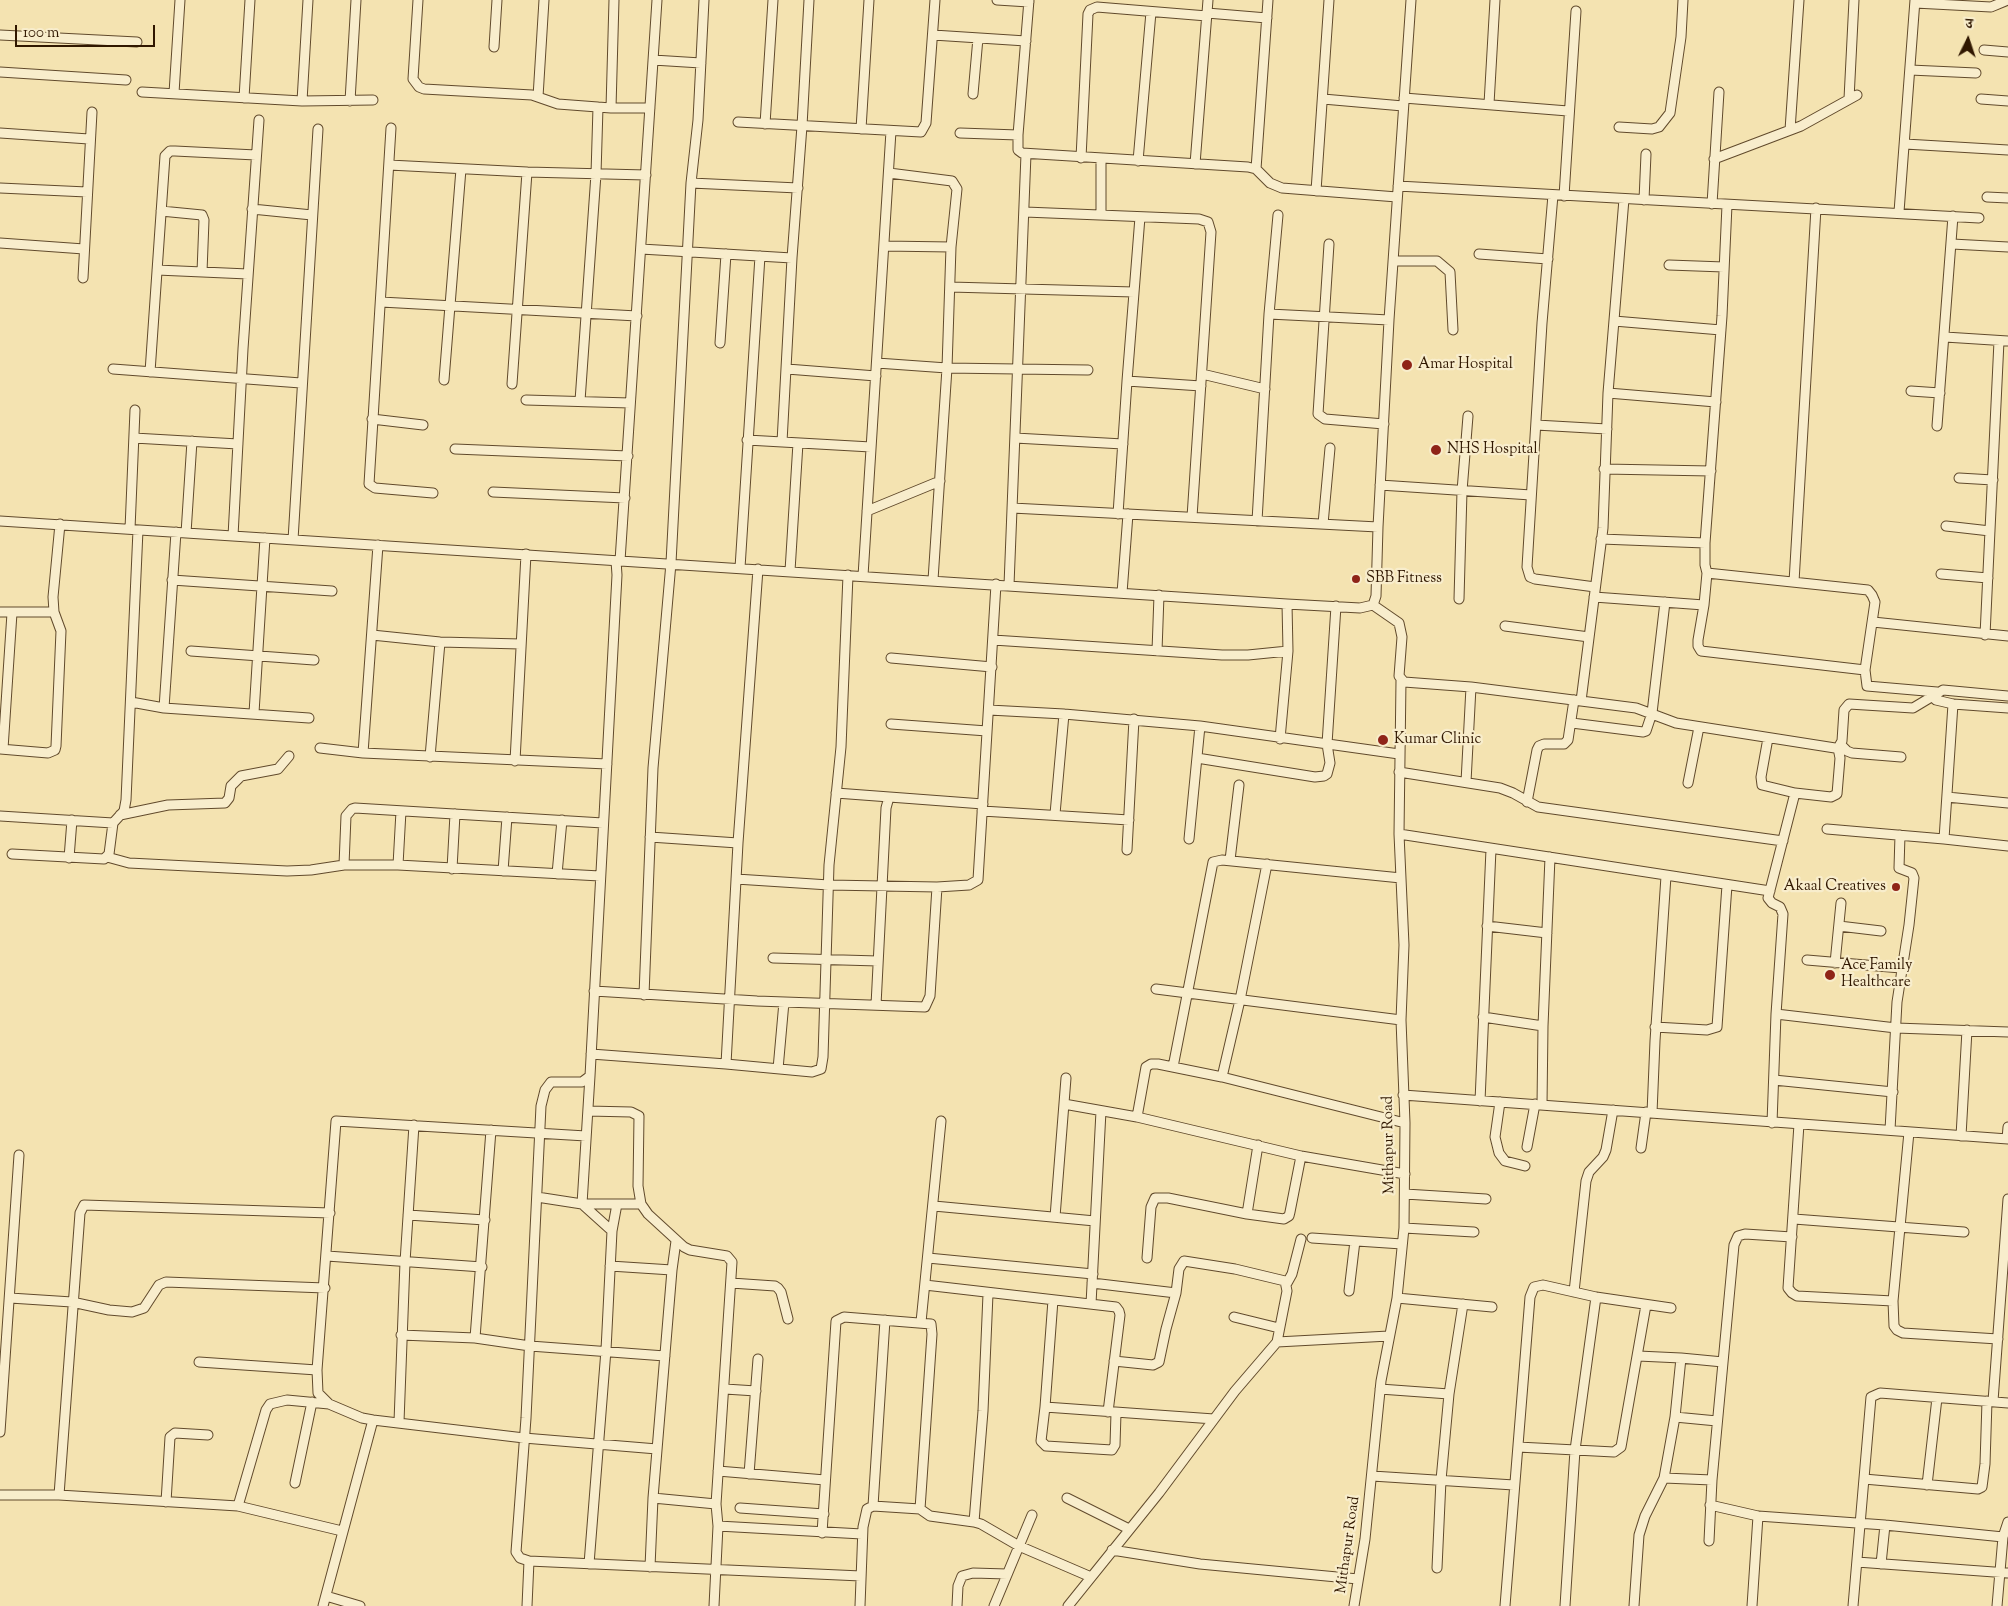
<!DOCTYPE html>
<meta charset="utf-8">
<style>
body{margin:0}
#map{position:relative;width:2008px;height:1606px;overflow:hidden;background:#f4e3b1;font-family:"Sorts Mill Goudy","Noto Serif Devanagari",serif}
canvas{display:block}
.north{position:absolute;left:1943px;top:15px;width:50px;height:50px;-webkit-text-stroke:4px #f8edcc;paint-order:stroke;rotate:4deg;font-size:14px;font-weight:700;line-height:20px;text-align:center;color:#301700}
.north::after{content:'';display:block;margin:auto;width:18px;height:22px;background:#301700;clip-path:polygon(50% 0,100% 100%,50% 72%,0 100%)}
.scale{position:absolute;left:15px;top:25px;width:140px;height:22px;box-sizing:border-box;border:2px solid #301700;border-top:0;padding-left:6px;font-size:15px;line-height:18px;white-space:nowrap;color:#301700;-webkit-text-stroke:4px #f8edcc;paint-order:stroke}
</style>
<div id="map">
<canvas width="2008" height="1606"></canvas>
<div class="north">उ</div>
<div class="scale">100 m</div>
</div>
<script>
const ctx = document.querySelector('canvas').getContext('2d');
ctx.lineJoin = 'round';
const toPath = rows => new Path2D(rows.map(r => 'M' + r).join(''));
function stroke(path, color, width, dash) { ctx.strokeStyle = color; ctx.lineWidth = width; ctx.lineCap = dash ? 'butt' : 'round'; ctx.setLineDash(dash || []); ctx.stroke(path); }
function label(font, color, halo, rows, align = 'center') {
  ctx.font = font + ' "Sorts Mill Goudy",serif'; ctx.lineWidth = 4.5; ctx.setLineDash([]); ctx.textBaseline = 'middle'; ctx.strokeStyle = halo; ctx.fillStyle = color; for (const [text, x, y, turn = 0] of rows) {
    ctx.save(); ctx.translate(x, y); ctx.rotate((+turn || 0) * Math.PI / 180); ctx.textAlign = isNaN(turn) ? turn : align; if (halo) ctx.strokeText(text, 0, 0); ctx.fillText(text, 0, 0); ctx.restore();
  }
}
const minor = toPath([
 [418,0,413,79,419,87,424,89,532,95,558,104,611,108,650,108],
 [997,0,1029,2],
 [1029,0,1018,135,1018,150,1022,153,1248,167,1256,169,1270,183,1282,188,1397,197],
 [1915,3,1991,7,2008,0],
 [1207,13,1267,18],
 [0,35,137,42],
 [933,35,1026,41],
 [494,47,497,0],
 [1984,50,2008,52],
 [653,60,701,63],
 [1910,70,1976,73],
 [0,72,126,80],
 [142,92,302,101,373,100],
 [174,93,180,0],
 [973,94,978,38],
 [538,97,544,0],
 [244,98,250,0],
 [1404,98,1568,111],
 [1323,99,1403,106],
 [1849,99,1854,0],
 [1981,99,2008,101],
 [302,101,308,0],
 [350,101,356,0],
 [1489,104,1495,0],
 [611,108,614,0],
 [738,122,921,132,926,123,935,0],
 [765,124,773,0],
 [1619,127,1652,129,1659,127,1670,113,1681,37,1683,0],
 [391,128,369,484,375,488,433,493],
 [861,129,869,0],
 [1790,130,1799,0],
 [0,133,89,139],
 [960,133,1018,135],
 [1905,144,2008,150],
 [1081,158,1088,14,1090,10,1097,7,1207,16],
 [1714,159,1801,126,1857,95],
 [1138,161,1151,12],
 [1195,164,1208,0],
 [389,165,527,172,646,175],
 [1256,169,1268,0],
 [889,173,952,181,957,189,951,247,947,368,933,580],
 [691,183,798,188],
 [1398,186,1979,218],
 [0,188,87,192],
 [1316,191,1329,0],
 [1553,195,1542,323,1527,567,1530,577,1535,579,1595,587],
 [1564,196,1576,11],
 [1987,197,2008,198],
 [1644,200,1646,154],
 [1712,204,1719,92],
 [252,209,312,215],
 [161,211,202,215,204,220,202,272],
 [1025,212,1199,219,1208,222,1211,232,1192,517],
 [1899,212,1915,0],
 [1101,215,1101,159],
 [0,243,84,249],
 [1329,244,1318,414,1325,419,1384,424],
 [1952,244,2008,247],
 [884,246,951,247],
 [641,249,792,258],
 [1479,254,1548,259],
 [1393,261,1437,261,1450,272,1453,330],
 [1669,265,1724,267],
 [157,270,248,274],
 [83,278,92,112],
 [950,287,1134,292],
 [381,302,637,316],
 [1269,314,1389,320],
 [1614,321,1721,330],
 [1945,337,2008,341],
 [720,343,726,254],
 [877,363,947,368,1088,370],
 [113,369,301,383],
 [787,369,876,376],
 [150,372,165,156,170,151,175,151,256,155],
 [1202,374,1265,389],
 [444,380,461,169],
 [1127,381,1201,386],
 [512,384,527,172],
 [1911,391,1940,393],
 [1608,393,1716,402],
 [526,400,630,403],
 [580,401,596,174,598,107],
 [372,419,423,425],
 [1536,425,1607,429],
 [1937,426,1953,216],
 [134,438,238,444],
 [1015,438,1123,444],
 [747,440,871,447],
 [782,442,792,258,802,126,809,0],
 [455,449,628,456],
 [1604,469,1711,471],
 [1959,478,1993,480],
 [1380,485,1531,495],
 [493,492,625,498],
 [1012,508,1378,527],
 [867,511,940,481],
 [1118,514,1127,381,1140,217],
 [0,521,1287,604,1360,608,1373,605,1399,623,1402,637,1399,676,1404,682,1471,687,1636,708,1676,723,1835,748,1838,748,1842,741,1844,710,1849,704,1913,708,1943,690,2008,696],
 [1257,521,1269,314,1278,215],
 [1323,524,1330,448],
 [1946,526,1990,531],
 [130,529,135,410],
 [186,533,192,441],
 [233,536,243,349,259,120],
 [1601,539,1705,543,1722,316,1727,205],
 [293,540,318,129],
 [616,561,617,575,590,1076,582,1082,551,1082,545,1090,541,1106,526,1418,516,1552,520,1558,529,1561,861,1576],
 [620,561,657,0],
 [740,568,760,256],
 [790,571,798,443],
 [1707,573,1868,590,1872,595,1875,602,1865,670,1867,686,1937,692],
 [1941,574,1988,578],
 [863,576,891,131],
 [172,580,332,591],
 [1794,582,1816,208],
 [1009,585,1026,154],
 [1122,593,1128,514],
 [1594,597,1704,605,1698,640,1698,646,1701,651,1865,670],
 [1459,599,1462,491,1468,416],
 [1373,605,1376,596,1378,527,1389,320,1411,0],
 [1704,605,1707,573,1705,565,1705,543],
 [0,612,54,612],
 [1873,622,2008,636],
 [1505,626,1589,637],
 [372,635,440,642,521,644],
 [1985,635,1999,341],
 [993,640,1222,655,1248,655,1288,651],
 [191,651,314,660],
 [1157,651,1159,595],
 [891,658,992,667],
 [1932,696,1936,700,1953,704,2008,708],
 [1581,701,1603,528,1608,393,1624,199],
 [131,702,164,708,309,718],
 [164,708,176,532],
 [989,710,1064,714,1200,726,1399,754],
 [254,713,265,538],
 [1572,723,1643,732,1646,731,1652,713,1665,602],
 [891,724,987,731],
 [1768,738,1761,777,1762,785,1795,793],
 [1280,739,1288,651,1287,604],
 [1841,745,1847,751,1852,753,1901,757],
 [320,748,363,753,607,764],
 [0,749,48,753,55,750,56,746,61,631,54,612,53,597,60,524],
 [3,749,12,613],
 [363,753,378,545],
 [430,757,440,642],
 [1197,758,1315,777,1324,776,1327,774,1330,763,1327,744,1336,606],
 [515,761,526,554],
 [1399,772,1500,788,1513,793,1538,807,1783,841],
 [1466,782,1471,687],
 [1688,783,1699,727],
 [836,793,983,804],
 [1947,797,2008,803],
 [1527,802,1537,750,1539,746,1544,744,1564,744,1568,740,1574,700],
 [982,811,1129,820],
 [1055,814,1064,714],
 [120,815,168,805,225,803,229,798,231,786,241,776,278,769,289,756],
 [0,816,113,823,124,811,126,800,138,530],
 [1827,829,1944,839,2008,846],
 [1399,834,1770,891],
 [650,837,738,843],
 [1189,839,1200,726],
 [1944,839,1953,704],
 [1127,850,1134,719],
 [12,854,104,859,109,854,113,823],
 [107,857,129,863,287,871,311,870,344,865,398,865,600,876],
 [69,858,72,820],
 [1230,860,1239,785],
 [344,865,346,816,352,809,355,808,603,823],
 [398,865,401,811],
 [452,869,455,814],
 [503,871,507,817],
 [557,874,562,820],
 [736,879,829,885,937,887,969,885,978,880,996,584],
 [1487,926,1547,933],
 [1839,926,1881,931],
 [773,958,878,961],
 [1807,960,1901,968],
 [1835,963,1841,903],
 [1156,989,1401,1020],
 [594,991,757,1001,925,1007,930,996,937,887],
 [644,995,653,768,671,563,691,183,698,120,704,0],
 [876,1005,886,808,889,797],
 [1776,1014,1896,1028,2008,1032],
 [1483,1017,1543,1026],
 [1655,1027,1707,1030,1717,1027,1727,885],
 [591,1054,726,1064,812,1072,821,1069,823,1057,829,865,841,747,848,575],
 [726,1064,738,843,758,569],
 [1173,1067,1213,862,1222,860,1401,878],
 [778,1069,784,1002],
 [1222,1077,1240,1000,1267,864],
 [1774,1080,1893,1092],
 [1403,1095,2008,1139],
 [1480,1101,1491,849],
 [1500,1102,1495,1137,1499,1153,1505,1161,1525,1166],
 [1064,1104,1137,1117,1301,1156,1405,1174],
 [1542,1105,1543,1026,1550,857],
 [588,1111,631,1112,639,1116,638,1186,641,1204,648,1214,684,1247,690,1250,727,1256,732,1262,716,1504,718,1526,714,1606],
 [1652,1113,1655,1041,1666,876],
 [1137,1117,1146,1067,1151,1064,1158,1064,1222,1077,1405,1123],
 [1772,1123,1776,1014,1783,914,1780,907,1772,903,1768,898,1795,793,1831,797,1837,794,1840,758,1838,748],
 [1799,1124,1788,1288,1792,1293,1797,1296,1893,1301],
 [1890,1130,1897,1002,1909,925,1914,878,1912,873,1899,868,1900,835],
 [1909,1132,1893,1301,1894,1326,1897,1330,1903,1333,1998,1339],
 [586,1136,336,1121,317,1370,318,1393,329,1404,362,1418,373,1420,524,1438,657,1449],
 [1961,1136,1967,1030],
 [2007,1139,2008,1127],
 [1527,1147,1535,1104],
 [1641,1148,1646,1112],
 [1405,1194,1486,1199],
 [537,1197,582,1204,641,1204],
 [934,1206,1095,1221],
 [1247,1214,1258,1145],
 [408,1215,485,1220],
 [1055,1217,1066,1078],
 [1794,1219,1964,1232],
 [1404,1228,1474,1232],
 [612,1231,617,1204],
 [1312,1238,1402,1244],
 [327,1256,482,1267],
 [928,1258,1093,1274],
 [1147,1258,1151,1207,1155,1198,1168,1198,1247,1214,1284,1219,1289,1216,1290,1212,1301,1156],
 [610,1266,672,1270,653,1498,650,1567],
 [672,1270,676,1241],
 [731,1283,775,1286,778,1288,781,1292,788,1319],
 [1092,1283,1176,1293],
 [1287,1283,1292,1274,1301,1239],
 [925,1285,1116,1307,1119,1311,1120,1315,1108,1412],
 [1349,1291,1355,1241],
 [1574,1292,1586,1181,1589,1172,1603,1157,1606,1150,1613,1110],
 [10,1298,72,1302,109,1310,132,1312,144,1308,159,1285,166,1282,325,1288],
 [1397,1298,1492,1307],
 [1053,1300,1045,1407,1214,1419],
 [1091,1304,1101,1111],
 [1234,1317,1279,1328],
 [921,1322,941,1121],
 [401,1335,475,1338,530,1346,665,1356],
 [475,1338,491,1130],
 [1638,1356,1681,1358],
 [1114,1361,1153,1365,1159,1362,1166,1329,1176,1293,1179,1269,1184,1261,1235,1269,1285,1281,1287,1291,1277,1342],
 [199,1362,317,1370],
 [725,1389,756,1391],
 [1380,1389,1449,1394,1463,1304],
 [1993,1401,2008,1199],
 [1045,1407,1041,1441,1046,1446,1112,1450,1115,1445,1116,1413],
 [1675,1417,1717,1421],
 [399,1422,405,1262,414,1125],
 [0,1432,19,1155],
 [1518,1447,1614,1452,1621,1447,1646,1305],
 [718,1471,825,1480],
 [749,1474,758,1359],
 [1372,1476,1514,1485],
 [1664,1478,1712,1480],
 [1864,1479,1978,1489,1982,1487,1985,1464,1987,1401],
 [295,1483,312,1402],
 [1927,1485,1937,1398],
 [0,1495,59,1495,238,1506,342,1531],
 [59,1495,80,1213,84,1205,330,1213],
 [653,1498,716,1504],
 [1067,1498,1129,1529],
 [166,1502,170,1437,175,1433,208,1435],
 [1710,1505,1758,1516,1885,1525,2003,1537],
 [238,1506,266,1410,270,1404,287,1400,329,1404],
 [873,1506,885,1320],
 [740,1508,824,1514],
 [920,1509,930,1516,974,1522,981,1524,1019,1546,1091,1577],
 [974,1522,983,1411,988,1294],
 [718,1526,862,1534],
 [822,1533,836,1321,844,1317,931,1324,932,1334,920,1509,873,1506,867,1509,863,1527,860,1606],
 [1709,1541,1712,1480,1734,1245,1738,1236,1745,1234,1792,1237],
 [1112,1550,1200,1564,1358,1579],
 [1857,1562,2008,1573],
 [589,1564,606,1350,612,1231,582,1204,590,1076],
 [1881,1564,1885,1525],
 [1437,1568,1441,1480,1449,1394],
 [326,1596,360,1606],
 [323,1606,373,1420],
 [527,1606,529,1561],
 [957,1606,958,1586,962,1576,973,1573,1007,1574],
 [994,1606,1032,1515],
 [1068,1606,1159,1493,1235,1391,1277,1342,1389,1336],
 [1354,1606,1365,1539,1381,1381,1397,1298,1404,1228,1405,1123,1401,1020,1404,945,1399,834,1401,680],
 [1505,1606,1530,1297,1534,1287,1543,1285,1596,1297,1671,1308],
 [1565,1606,1575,1450,1596,1297],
 [1634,1606,1639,1535,1645,1516,1664,1478,1675,1417,1681,1358,1723,1362],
 [1752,1606,1758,1516],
 [1853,1606,1871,1397,1880,1393,2008,1403],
 [1997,1606,2003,1537,2008,1522]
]);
const markers = [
 [1407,365,6,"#8f2418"],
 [1436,450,6,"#8f2418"],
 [1356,579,5,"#8f2418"],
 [1383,740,6,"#8f2418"],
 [1896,887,5,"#8f2418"],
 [1830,975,6,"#8f2418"]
];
const poiNames = [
 ["Amar Hospital",1418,365],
 ["NHS Hospital",1447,450],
 ["SBB Fitness",1366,579],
 ["Kumar Clinic",1394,740],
 ["Akaal Creatives",1886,887,"right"],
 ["Ace Family",1841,966],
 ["Healthcare",1841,983]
];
const streetNames = [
 ["Mithapur Road",1390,1145,-91],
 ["Mithapur Road",1349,1545,-82]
];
stroke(minor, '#614a2c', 11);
stroke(minor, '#f8edcc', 9);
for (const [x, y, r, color] of markers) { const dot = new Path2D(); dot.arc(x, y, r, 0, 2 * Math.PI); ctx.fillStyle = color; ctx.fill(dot); stroke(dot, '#f8edcc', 2); }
label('15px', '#301700', '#f8edcc', poiNames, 'left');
label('15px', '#301700', '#f8edcc', streetNames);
</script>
